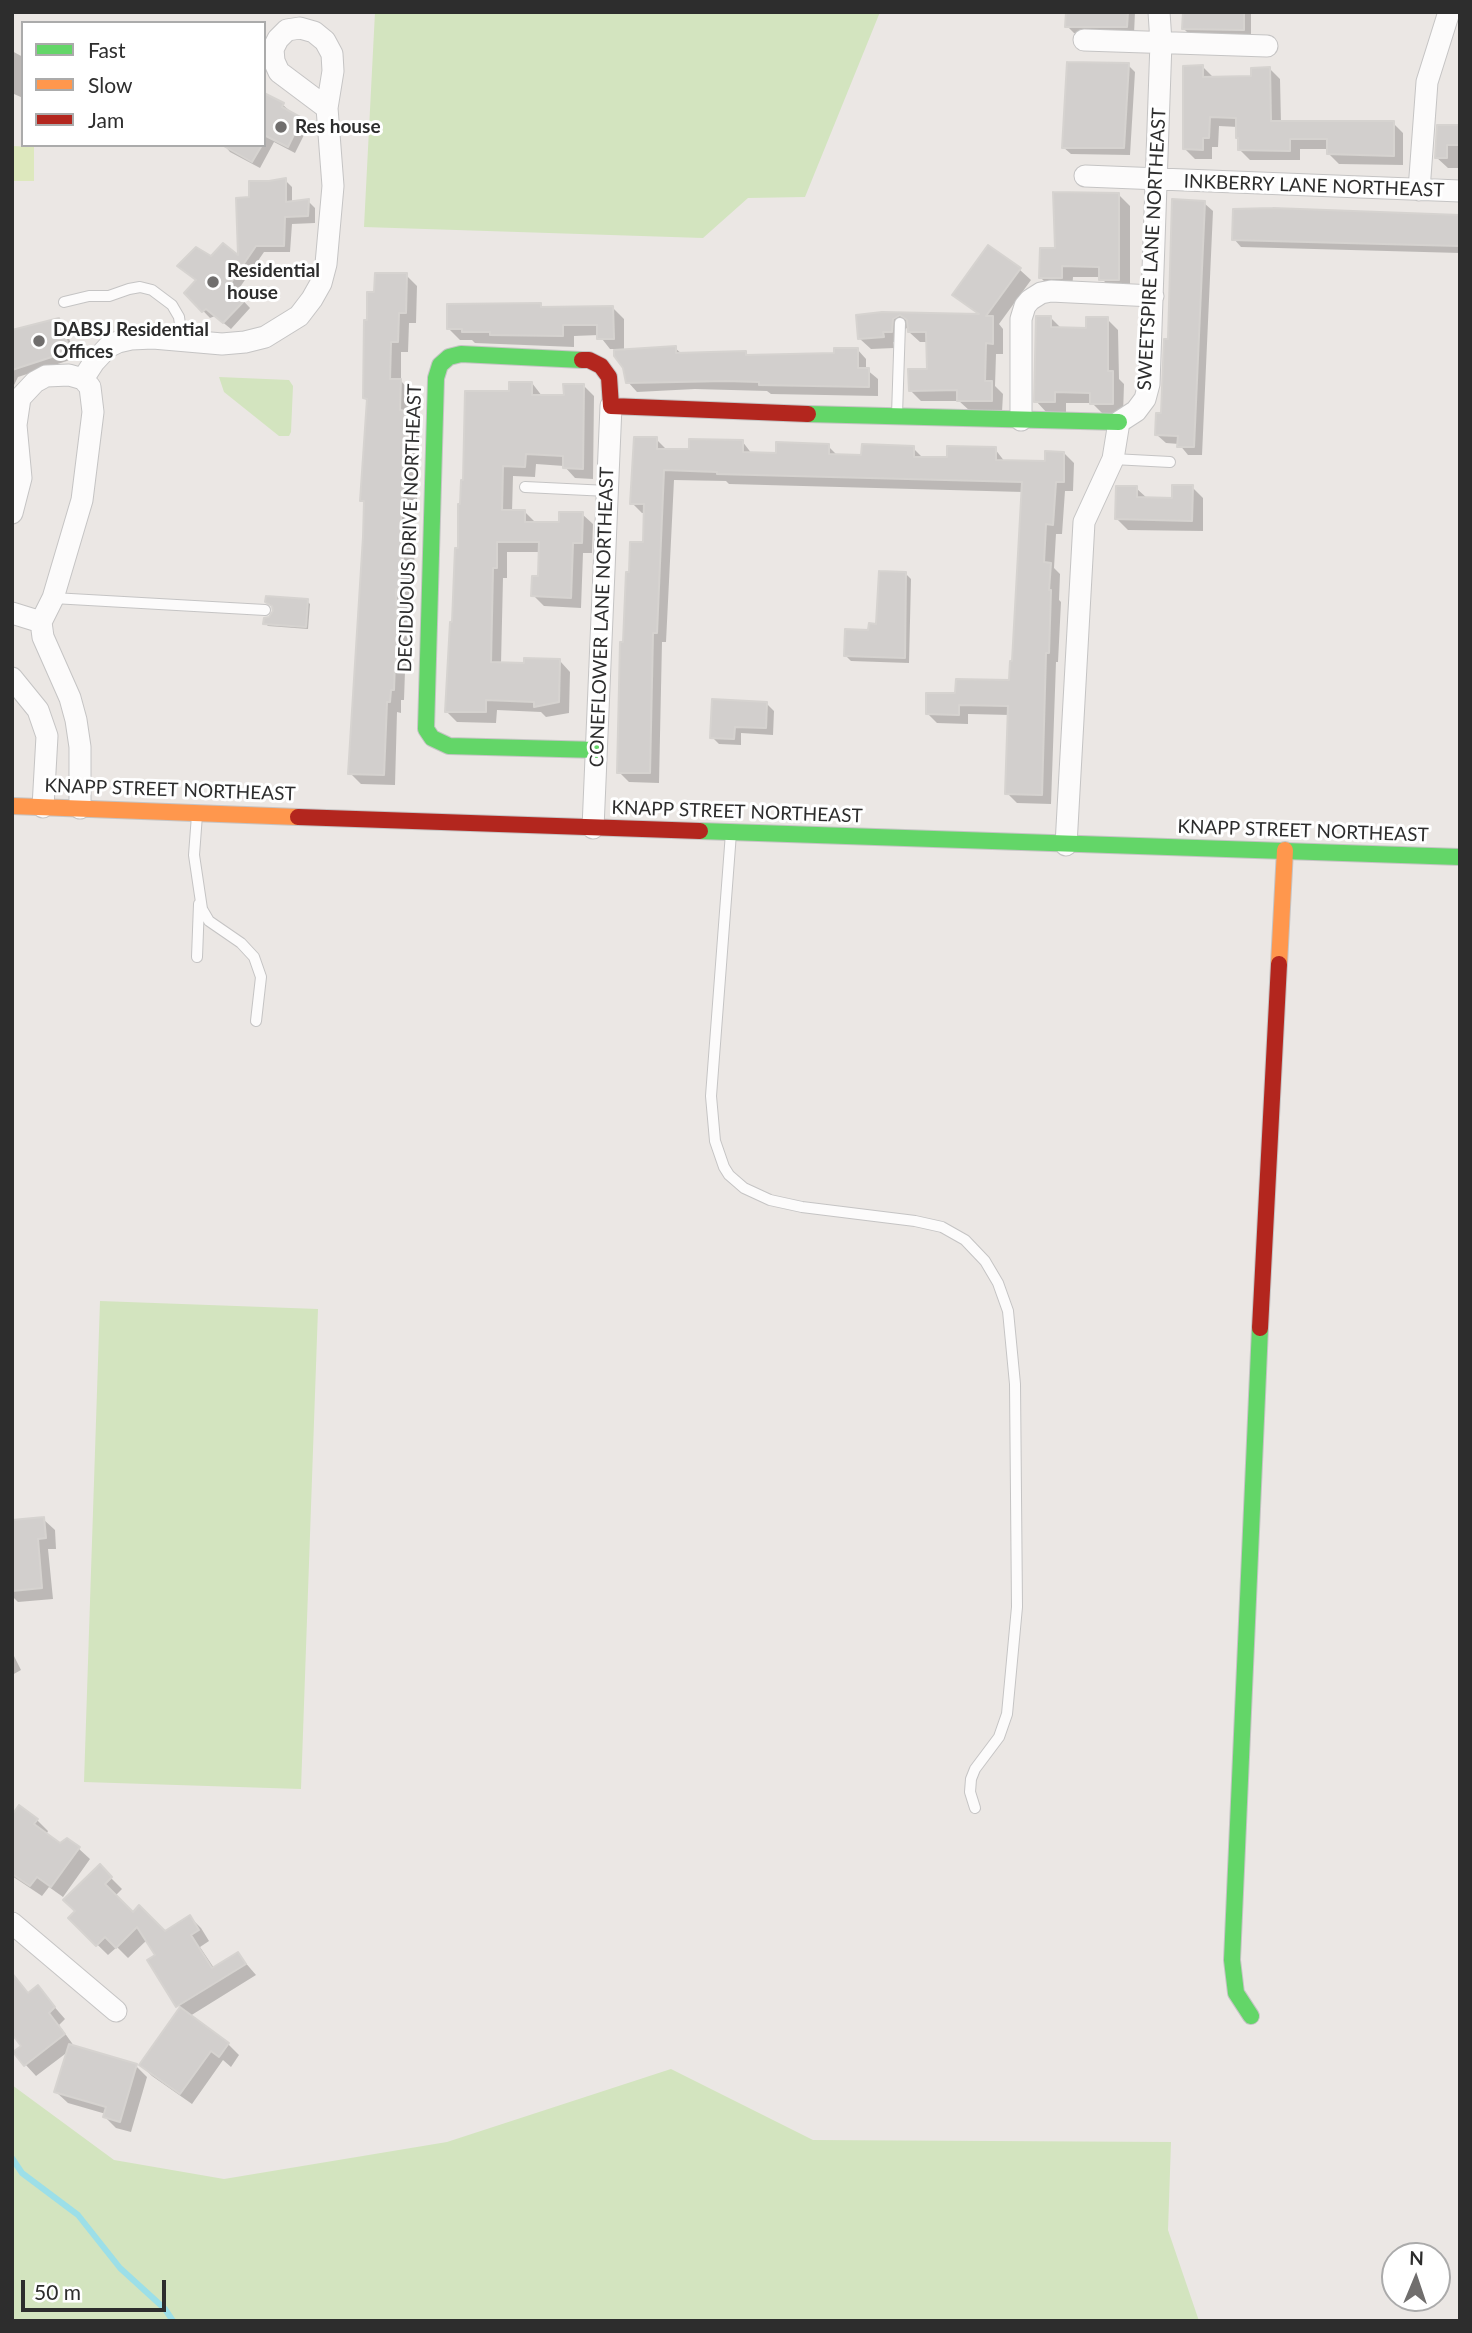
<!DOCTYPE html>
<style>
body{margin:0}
#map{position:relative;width:1472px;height:2333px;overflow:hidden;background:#ebe7e4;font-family:Lato,sans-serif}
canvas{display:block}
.frame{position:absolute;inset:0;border:14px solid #2d2d2d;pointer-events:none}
.legend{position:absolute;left:21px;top:21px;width:245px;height:126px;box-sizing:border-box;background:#fff;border:2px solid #ababab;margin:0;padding:9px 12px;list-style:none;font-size:21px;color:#2d2d2d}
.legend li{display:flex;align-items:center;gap:14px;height:35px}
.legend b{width:35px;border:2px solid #ababab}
.north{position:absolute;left:1381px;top:2242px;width:70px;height:70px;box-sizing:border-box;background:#fff;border:2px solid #ababab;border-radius:50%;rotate:2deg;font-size:19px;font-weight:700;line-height:28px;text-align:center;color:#2d2d2d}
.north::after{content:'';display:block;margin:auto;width:24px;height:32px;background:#706e6d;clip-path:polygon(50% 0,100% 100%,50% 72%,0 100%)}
.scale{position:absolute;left:21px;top:2280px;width:145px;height:32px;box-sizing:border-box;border:4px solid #2d2d2d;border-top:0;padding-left:9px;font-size:21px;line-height:24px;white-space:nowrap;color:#2d2d2d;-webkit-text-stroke:5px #fff;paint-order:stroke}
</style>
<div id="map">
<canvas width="1472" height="2333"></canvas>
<div class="frame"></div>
<ul class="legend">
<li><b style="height:9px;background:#63d668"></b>Fast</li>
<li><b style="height:9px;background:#ff974d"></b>Slow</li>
<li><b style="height:9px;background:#b3261e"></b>Jam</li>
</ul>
<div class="north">N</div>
<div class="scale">50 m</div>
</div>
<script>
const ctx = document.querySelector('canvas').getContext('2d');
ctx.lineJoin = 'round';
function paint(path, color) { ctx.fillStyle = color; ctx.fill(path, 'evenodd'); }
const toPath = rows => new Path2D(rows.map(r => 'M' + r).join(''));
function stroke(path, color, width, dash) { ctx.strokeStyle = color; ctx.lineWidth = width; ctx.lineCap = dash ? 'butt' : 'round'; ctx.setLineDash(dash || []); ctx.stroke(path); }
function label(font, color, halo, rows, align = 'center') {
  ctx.font = font + ' Lato,sans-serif'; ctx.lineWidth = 6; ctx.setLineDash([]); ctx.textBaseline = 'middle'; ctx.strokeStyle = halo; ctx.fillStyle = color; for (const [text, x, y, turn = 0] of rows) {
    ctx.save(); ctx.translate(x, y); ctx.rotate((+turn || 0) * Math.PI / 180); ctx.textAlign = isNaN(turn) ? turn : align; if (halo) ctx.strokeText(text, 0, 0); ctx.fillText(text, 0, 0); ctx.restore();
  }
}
const green = toPath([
 [375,12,880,12,805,197,748,198,703,238,364,227],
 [219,377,289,380,293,386,291,432,289,436,279,436,224,392],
 [100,1301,318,1309,301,1789,84,1782],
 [671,2069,813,2140,1171,2142,1168,2230,1199,2321,12,2321,12,2085,114,2160,224,2179,447,2142]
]);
const pitch = toPath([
 [12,146,34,147,34,181,12,181]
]);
const shadow = toPath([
 [1068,12,1135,12,1134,34,1074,33,1067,26],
 [1184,12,1251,12,1251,36,1191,36,1184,29],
 [12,51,23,57,23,98,14,94,12,96],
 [1128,65,1135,72,1130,155,1071,154,1063,147],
 [1203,67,1213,77,1252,78,1270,69,1280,79,1281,123,1393,123,1403,133,1403,165,1339,164,1329,154,1328,149,1300,149,1300,160,1250,160,1240,150,1238,127,1219,126,1218,147,1212,147,1212,159,1195,159,1185,149],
 [264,95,283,105,308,127,295,153,274,142,260,168,230,152,224,145,264,145],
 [1460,127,1458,168,1448,168,1436,157],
 [285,180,292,187,292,203,308,201,315,208,315,223,292,224,290,252,264,252,236,293,250,308,231,329,215,316,210,318,186,293,198,281,186,273,212,259,240,259,251,198],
 [1119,195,1130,206,1130,291,1112,291,1101,277,1073,277,1072,289,1052,289,1041,278,1056,249],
 [1204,203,1213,211,1202,455,1188,455,1179,444,1166,443,1157,435,1163,415,1170,341],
 [1460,217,1460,253,1241,247,1234,239],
 [1020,270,1031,280,999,324,1003,329,1003,354,996,354,995,386,1003,394,1002,412,970,411,959,401,921,401,910,390,928,370,928,342,920,342,909,332,909,327,903,330,902,342,893,342,894,348,871,349,860,339,882,314,980,315,955,294],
 [406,275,417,286,416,323,409,323,408,352,401,352,401,381,411,392,410,419,415,423,414,430,419,435,417,501,413,500,411,530,415,534,414,570,411,569,410,599,407,599,408,671,405,671,404,700,401,700,401,713,397,712,395,785,361,784,350,773,365,503,362,500,369,402,364,398,369,322,376,294],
 [540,304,544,309,613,308,624,319,624,351,675,348,682,354,745,353,749,356,835,354,857,349,866,359,866,369,878,379,878,396,771,394,767,391,695,389,637,392,628,382,624,367,616,355,615,349,610,349,599,335,574,336,574,347,475,343,472,340,460,340,449,329],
 [1051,318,1062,329,1088,329,1107,319,1118,330,1119,379,1124,384,1123,415,1103,414,1092,403,1066,403,1066,413,1047,413,1036,401],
 [58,320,65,327,76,358,18,377,12,389,12,332],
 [532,383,542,396,565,396,583,385,594,396,593,479,575,478,564,466,536,464,535,477,513,476,512,512,525,512,536,523,560,524,582,514,593,524,592,553,583,553,581,608,544,606,533,595,539,578,540,552,507,552,507,578,503,578,501,664,526,664,560,661,570,672,569,713,546,717,541,712,497,710,496,723,457,722,446,711,460,550,511,393],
 [656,439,666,449,691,451,742,441,752,454,778,455,828,446,838,456,863,457,913,448,923,458,949,459,995,449,1005,462,1047,463,1064,453,1074,463,1073,491,1065,491,1062,534,1056,534,1054,568,1060,574,1059,600,1061,602,1058,662,1056,662,1051,804,1017,803,1007,793,1010,715,968,714,968,724,937,723,927,713,957,695,1011,682,1014,663,1023,492,729,484,726,481,674,480,666,642,662,642,659,783,629,782,619,772,625,644,631,574,645,544,646,513,642,513,632,503],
 [1192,487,1203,498,1203,531,1128,530,1117,519,1136,488,1148,499,1173,500],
 [906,574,911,579,909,663,851,661,845,655,878,626],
 [307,601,310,604,308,629,268,626,265,623,275,611,274,607],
 [767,704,774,711,773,735,741,733,741,745,719,744,712,737],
 [43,1519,55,1530,56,1549,48,1549,53,1599,18,1602,12,1596,12,1522],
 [12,1652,21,1670,12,1675],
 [12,1818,37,1820,48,1831,46,1835,60,1845,78,1848,90,1859,63,1897,49,1887,42,1896,12,1876],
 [100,1867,122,1889,115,1896,133,1914,164,1933,190,1917,201,1928,209,1941,200,1947,214,1968,238,1954,256,1975,190,2016,228,2044,239,2055,231,2067,223,2060,192,2104,152,2076,141,2065,181,2009,157,1956,147,1940,128,1958,117,1947,108,1955,70,1918,77,1912],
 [38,1988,65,2019,59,2025,74,2046,136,2066,147,2077,131,2132,116,2128,105,2117,106,2114,68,2103,56,2092,69,2051,36,2076,25,2064,24,2046,29,1994]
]);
const stream = toPath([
 [12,2158,22,2173,78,2215,120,2268,165,2309,173,2321]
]);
const building = toPath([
 [1066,12,1128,12,1127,27,1065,27,1066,12],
 [1183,12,1244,12,1244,30,1182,29,1183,12],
 [1067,62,1129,63,1124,148,1062,148,1067,62],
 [1203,65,1203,77,1251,76,1251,68,1270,67,1271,121,1394,121,1394,156,1327,154,1327,139,1290,139,1290,151,1238,150,1238,138,1236,138,1236,118,1210,117,1209,138,1203,138,1203,150,1183,149,1183,66,1203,65],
 [264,93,284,103,282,107,302,118,288,147,264,135,264,93],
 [1437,125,1460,125,1460,145,1447,145,1447,158,1435,158,1437,125],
 [222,145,262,145,252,162,222,145],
 [286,178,286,202,309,199,308,216,285,217,284,246,256,246,230,284,245,300,223,323,206,309,202,312,184,293,196,280,177,266,196,247,211,256,223,243,238,255,236,198,249,197,249,181,269,181,286,178],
 [1053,192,1119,193,1119,280,1099,280,1099,267,1062,266,1062,278,1039,278,1040,248,1055,248,1053,192],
 [1172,199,1205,201,1194,447,1177,447,1178,436,1155,435,1156,413,1161,413,1164,339,1168,339,1172,199],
 [1273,208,1460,215,1460,246,1232,240,1233,209,1273,208],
 [988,245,1021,268,986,316,993,316,993,344,986,343,985,381,992,381,992,401,957,401,957,390,909,391,908,369,927,369,926,332,908,332,907,320,900,315,893,319,892,332,883,332,884,337,858,339,856,315,882,312,979,314,952,295,988,245],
 [375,273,407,273,406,313,399,313,398,342,391,342,390,379,401,379,400,410,405,411,404,422,409,422,407,491,402,490,401,521,405,521,403,559,401,559,400,589,396,589,398,661,395,660,394,690,391,690,390,702,387,702,384,775,348,774,363,537,364,501,360,501,367,399,363,398,364,320,367,320,367,292,374,292,375,273],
 [541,303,541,307,613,306,614,339,597,339,597,325,563,325,563,336,490,335,490,332,462,332,462,329,447,329,447,304,541,303],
 [1036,316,1051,316,1051,327,1086,328,1086,317,1108,317,1108,371,1113,371,1113,404,1090,404,1090,393,1055,392,1055,402,1034,402,1036,316],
 [59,318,70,351,12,370,12,330,59,318],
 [676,346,676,353,746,351,746,355,834,353,834,348,858,348,858,368,869,368,869,387,759,385,759,382,726,381,626,383,623,368,614,356,614,350,676,346],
 [509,382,532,382,532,395,564,395,563,384,584,384,583,469,563,468,563,456,526,454,525,467,503,466,502,510,525,510,525,522,559,522,559,512,583,512,582,543,573,543,571,598,531,596,532,576,538,576,539,542,497,542,497,568,493,568,491,662,524,663,524,658,560,659,559,702,534,707,534,702,486,700,486,712,445,712,450,622,452,622,455,548,458,548,458,504,460,504,461,480,463,480,465,391,509,391,509,382],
 [634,437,657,437,657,449,689,449,689,439,743,440,743,452,776,453,776,442,829,444,829,454,861,455,862,444,914,446,914,457,947,457,947,446,996,447,996,460,1045,461,1045,451,1064,452,1064,482,1056,482,1053,525,1046,524,1044,562,1051,563,1049,590,1051,590,1049,653,1046,653,1042,795,1005,794,1008,706,959,705,959,715,926,714,926,693,955,693,956,679,1009,680,1010,661,1012,661,1022,482,717,474,717,472,664,470,657,633,653,633,650,773,617,773,620,642,623,642,626,572,629,572,630,542,643,542,644,504,630,504,634,437],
 [1172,485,1193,485,1192,521,1115,519,1116,486,1137,486,1137,497,1172,498,1172,485],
 [879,571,906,572,905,658,844,656,845,629,868,630,869,623,876,624,879,571],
 [266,596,308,599,306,627,263,624,264,618,269,617,273,611,272,606,265,602,266,596],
 [712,699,767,702,766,728,735,727,734,739,710,738,712,699],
 [44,1517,46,1538,38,1539,42,1588,12,1591,12,1520,44,1517],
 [19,1805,38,1819,34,1824,60,1843,67,1838,80,1847,51,1887,37,1877,30,1886,12,1874,12,1815,19,1805],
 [100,1864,112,1877,105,1884,133,1912,139,1905,165,1931,190,1915,199,1930,191,1935,212,1968,238,1952,246,1964,176,2007,147,1960,155,1955,137,1927,116,1948,105,1937,96,1946,68,1918,75,1911,63,1900,100,1864],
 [12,1973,28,1993,38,1985,55,2007,49,2013,65,2034,24,2066,13,2052,21,2046,12,2034,12,1973],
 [180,2007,229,2043,219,2057,211,2051,180,2094,139,2065,180,2007],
 [69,2044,137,2064,120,2122,103,2117,106,2107,54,2092,69,2044]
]);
const lane = toPath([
 [64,302,89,296,109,296,129,289,140,287,152,290,172,305,179,317,182,340],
 [897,415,900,323],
 [1113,459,1170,462],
 [525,487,608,491],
 [53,598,265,610],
 [197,815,194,855,202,909,209,921,241,943,254,957,261,977,256,1021],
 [731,833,711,1096,715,1141,724,1167,729,1175,744,1188,770,1200,802,1207,915,1221,942,1227,965,1240,985,1261,998,1283,1008,1311,1015,1384,1017,1607,1007,1714,999,1737,975,1769,971,1779,970,1792,975,1808],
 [197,957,199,904]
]);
const street = toPath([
 [1084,40,1267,46],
 [1085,176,1460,191],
 [1419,190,1427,82,1449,12],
 [83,379,94,362,108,347,118,342,131,339,153,338,222,344,245,342,265,337,299,316,312,299,321,283,326,264,333,186,327,108,333,71,332,54,325,41,314,32,300,28,287,30,278,39,273,49,274,61,279,72,327,108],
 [1021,420,1021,319,1025,306,1030,300,1041,293,1051,291,1153,296],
 [12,513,21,478,16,425,20,398,35,382,46,376,69,375,83,379,90,387,93,412,82,500,53,598,41,622,43,637,70,698,76,720,80,747,80,808],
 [12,613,41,622],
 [12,678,38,710,47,736,43,807],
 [593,828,611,406],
 [1066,845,1084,522,1113,459,1119,422,1136,411,1145,399,1149,384,1161,42,1159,12],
 [12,1923,116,2011]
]);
const fast = toPath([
 [582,360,461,354,449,357,440,365,436,378,426,729,432,738,449,746,597,750],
 [808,414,1119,422],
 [700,831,1460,857],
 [1251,2016,1236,1993,1232,1960,1260,1328]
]);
const slow = toPath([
 [12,806,298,817],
 [1279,964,1285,850]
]);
const jam = toPath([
 [582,360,589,360,601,366,609,377,611,406,808,414],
 [298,817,700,831],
 [1260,1328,1279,964]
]);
const markers = [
 [281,127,7,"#706e6d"],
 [213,282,7,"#706e6d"],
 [39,341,7,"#706e6d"]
];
const poiNames = [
 ["Res house",295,127],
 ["Residential",227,271],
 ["house",227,293],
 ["DABSJ Residential",53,330],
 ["Offices",53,352]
];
const streetNames = [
 ["INKBERRY LANE NORTHEAST",1314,186,2],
 ["SWEETSPIRE LANE NORTHEAST",1152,249,-87],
 ["DECIDUOUS DRIVE NORTHEAST",410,528,-88],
 ["CONEFLOWER LANE NORTHEAST",602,617,-88],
 ["KNAPP STREET NORTHEAST",170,790,2],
 ["KNAPP STREET NORTHEAST",737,812,2],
 ["KNAPP STREET NORTHEAST",1303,831,2]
];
paint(green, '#d3e4bf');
paint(pitch, '#dde8bd');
paint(shadow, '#0003');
stroke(stream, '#9cdfe8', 6);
paint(building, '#d2cfcd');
stroke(building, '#d6d3d0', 2);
stroke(lane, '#c5c4c4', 12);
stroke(street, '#c5c4c4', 23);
stroke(fast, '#c5c4c4', 18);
stroke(slow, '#c5c4c4', 18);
stroke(jam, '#c5c4c4', 18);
stroke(lane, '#fcfbfb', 10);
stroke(street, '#fcfbfb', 21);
stroke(fast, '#63d668', 16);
stroke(slow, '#ff974d', 16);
stroke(jam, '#b3261e', 16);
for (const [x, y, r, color] of markers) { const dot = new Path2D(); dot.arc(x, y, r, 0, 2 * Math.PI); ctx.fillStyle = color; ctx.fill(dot); stroke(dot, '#fff', 2.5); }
label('bold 19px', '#2d2d2d', '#fff', poiNames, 'left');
label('19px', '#2d2d2d', '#fff', streetNames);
</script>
